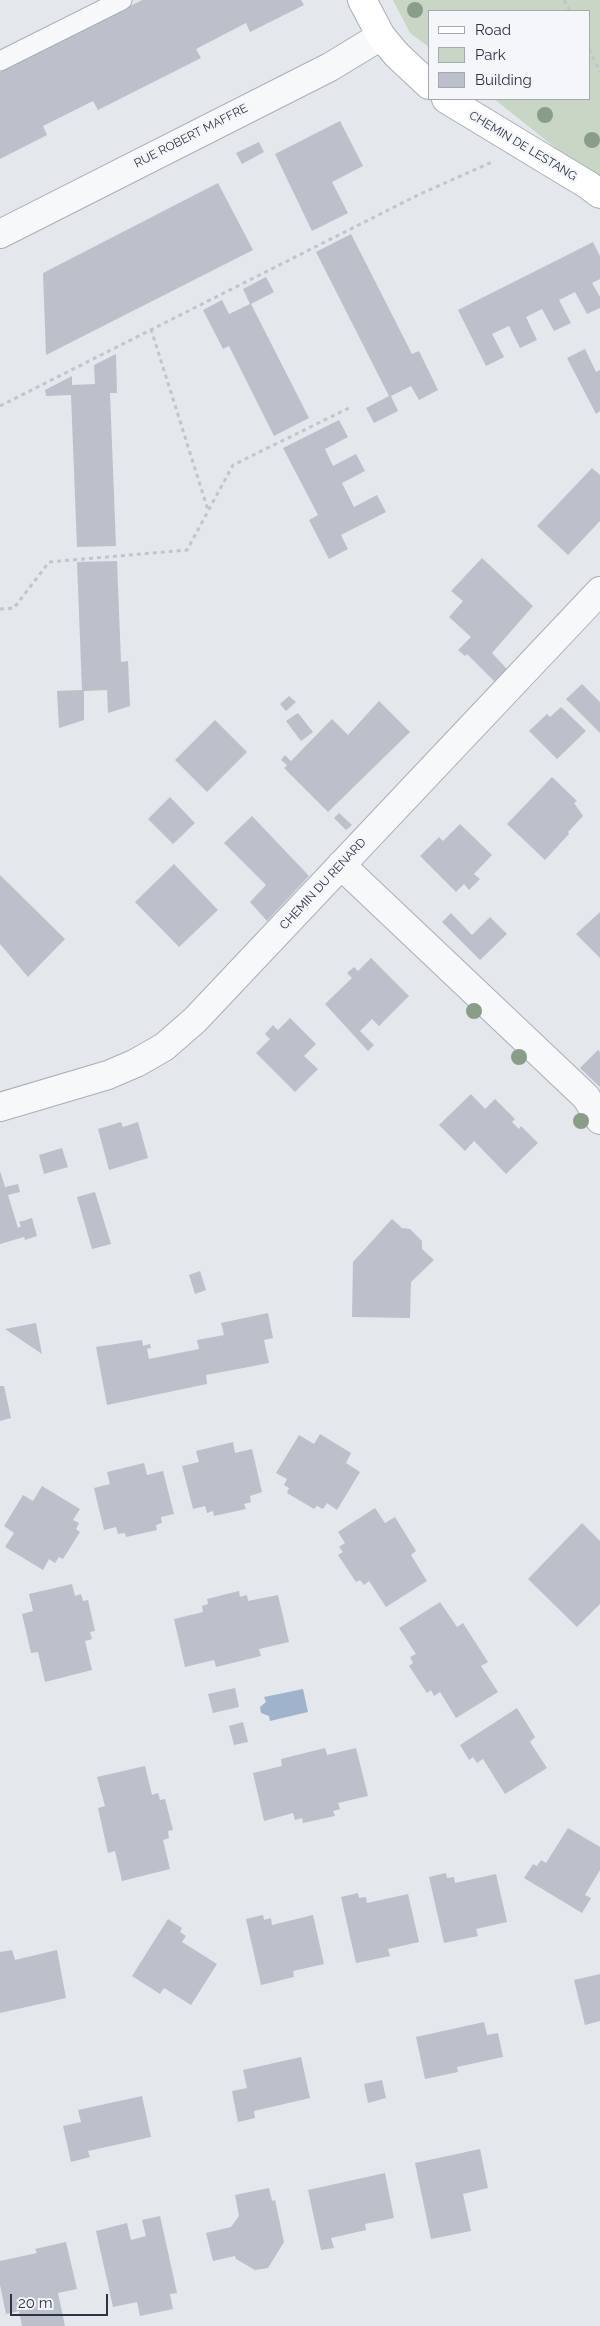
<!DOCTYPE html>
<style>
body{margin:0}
#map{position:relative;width:600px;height:2326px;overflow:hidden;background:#e4e7ec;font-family:Raleway,sans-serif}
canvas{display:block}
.legend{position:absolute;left:428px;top:10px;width:162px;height:90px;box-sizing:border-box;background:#f4f6f9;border:1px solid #a4a8b1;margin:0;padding:6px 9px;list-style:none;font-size:15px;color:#2b3445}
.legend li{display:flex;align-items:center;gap:10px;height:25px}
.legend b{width:25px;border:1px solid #a4a8b1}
.scale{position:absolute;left:10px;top:2294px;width:98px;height:22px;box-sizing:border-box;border:2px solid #2b3445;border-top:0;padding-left:6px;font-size:15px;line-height:18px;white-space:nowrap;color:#2b3445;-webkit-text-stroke:4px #f4f6f9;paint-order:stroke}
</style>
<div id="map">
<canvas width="600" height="2326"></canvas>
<ul class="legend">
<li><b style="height:6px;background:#fff"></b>Road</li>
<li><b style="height:14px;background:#c9d6c5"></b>Park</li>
<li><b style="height:14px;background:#bbc0ca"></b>Building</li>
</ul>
<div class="scale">20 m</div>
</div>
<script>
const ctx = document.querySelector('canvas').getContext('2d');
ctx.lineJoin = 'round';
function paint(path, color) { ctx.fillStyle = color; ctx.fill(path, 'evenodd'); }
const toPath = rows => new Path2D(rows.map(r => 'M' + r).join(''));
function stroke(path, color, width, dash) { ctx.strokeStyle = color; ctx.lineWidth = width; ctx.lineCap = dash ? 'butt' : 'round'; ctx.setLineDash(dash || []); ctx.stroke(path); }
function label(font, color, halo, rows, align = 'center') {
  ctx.font = font + ' Raleway,sans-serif'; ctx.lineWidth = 4.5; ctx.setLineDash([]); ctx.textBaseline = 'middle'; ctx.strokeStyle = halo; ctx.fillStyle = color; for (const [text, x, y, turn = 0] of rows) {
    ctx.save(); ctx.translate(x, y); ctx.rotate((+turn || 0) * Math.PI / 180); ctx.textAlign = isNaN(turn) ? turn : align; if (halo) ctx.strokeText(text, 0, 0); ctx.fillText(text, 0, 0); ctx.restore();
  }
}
const green = toPath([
 [393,0,600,0,600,183,494,99,589,99,589,11,429,11,429,47,410,33]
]);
const water = toPath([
 [303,1689,308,1712,270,1721,269,1716,261,1713,260,1707,266,1702,264,1697]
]);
const building = toPath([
 [142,0,301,0,304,5,250,32,246,23,196,49,201,58,98,110,93,101,43,126,47,135,0,159,0,72],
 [340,121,363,166,332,182,348,213,312,231,275,154],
 [259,142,264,152,242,164,236,153],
 [218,183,253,250,46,355,43,273],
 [351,234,412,354,419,351,438,390,419,400,411,386,391,396,398,411,374,423,366,408,389,396,316,252],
 [593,242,600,256,600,279,592,283,600,297,600,308,587,314,575,292,559,300,571,323,554,331,542,309,526,317,537,340,520,348,509,326,492,334,504,357,486,366,458,310],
 [266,277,274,292,251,304,309,418,274,436,229,346,223,349,203,310,222,300,229,314,250,304,243,289],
 [585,349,596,372,600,370,600,411,596,414,567,358],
 [116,354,117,393,110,393,116,546,77,547,71,395,46,396,45,390,72,376,72,385,95,384,94,365],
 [339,420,348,437,325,449,333,466,356,454,365,471,342,483,354,507,377,495,386,512,341,535,348,549,329,559,309,520,318,515,283,448],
 [592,468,600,475,600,521,568,555,537,526],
 [482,558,533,606,492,653,507,669,495,682,467,654,465,656,458,650,471,637,449,617,463,601,451,591],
 [117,561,121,662,128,661,130,706,108,713,107,690,84,691,84,720,59,728,57,691,82,690,77,562],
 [582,684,600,702,600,733,566,699],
 [289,696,296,702,286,711,280,704],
 [379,701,410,732,328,812,284,768,287,765,281,760,285,755,291,761,332,719,348,735],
 [561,707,586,731,557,759,529,731,547,714,550,717],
 [298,713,313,732,301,741,286,721],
 [215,720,247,752,207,792,175,760],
 [552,777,577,801,574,803,583,816,568,832,569,834,545,860,507,824],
 [170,797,195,823,173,844,148,819],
 [339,813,352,825,346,830,334,818],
 [252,816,309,876,267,921,250,902,266,885,224,843],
 [460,824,492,855,474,874,480,879,469,890,464,884,456,892,420,856,439,837,443,841],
 [174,864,218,910,179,947,135,902],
 [0,875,65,939,28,977,0,944],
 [600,912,600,958,576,934],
 [451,913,472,935,490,917,507,934,480,960,442,922],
 [371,958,409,996,379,1026,372,1019,360,1031,374,1045,368,1051,325,1004,352,978,347,973,354,967,358,971],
 [290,1018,316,1044,304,1056,318,1069,295,1092,256,1053,270,1039,265,1034,273,1025,278,1030],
 [598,1050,600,1052,600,1087,580,1068],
 [471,1094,485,1109,495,1099,515,1119,512,1122,519,1129,521,1126,538,1143,506,1174,474,1141,465,1151,439,1125],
 [121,1122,123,1127,138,1122,148,1158,109,1170,98,1129],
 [62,1148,68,1167,44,1174,39,1155],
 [0,1171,5,1187,18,1184,20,1192,8,1195,18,1228,21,1226,19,1222,32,1218,37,1236,25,1240,24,1237,0,1244],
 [95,1192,111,1244,92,1249,77,1197],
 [392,1219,402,1228,410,1229,422,1241,422,1249,434,1260,411,1282,410,1318,352,1317,353,1262],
 [200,1271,206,1290,195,1294,189,1275],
 [268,1313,273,1338,264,1340,269,1363,206,1375,207,1384,107,1405,96,1347,142,1340,143,1346,150,1344,151,1348,147,1349,149,1359,199,1349,197,1340,224,1335,221,1323],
 [36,1323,42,1354,5,1329],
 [0,1386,4,1386,11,1418,0,1421],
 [320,1434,351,1453,346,1463,360,1472,337,1510,327,1503,323,1509,317,1506,314,1509,287,1493,289,1488,284,1485,287,1479,276,1473,299,1435,314,1444],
 [233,1442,235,1453,252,1449,262,1492,250,1496,251,1502,244,1504,246,1509,214,1516,213,1511,207,1513,205,1506,193,1509,182,1466,199,1462,196,1451],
 [144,1463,147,1475,163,1471,174,1514,161,1517,162,1523,156,1525,157,1530,126,1537,125,1533,118,1534,116,1527,104,1530,94,1488,110,1484,107,1472],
 [42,1486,80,1509,73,1520,79,1523,76,1529,80,1532,63,1559,59,1557,55,1563,49,1559,43,1570,5,1547,14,1533,4,1526,23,1495,33,1501],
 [375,1508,385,1523,395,1517,416,1551,411,1555,427,1581,386,1607,369,1581,364,1585,360,1580,356,1582,338,1555,343,1552,339,1547,345,1543,338,1532],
 [582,1523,600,1541,600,1604,577,1627,528,1579],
 [72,1584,75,1596,81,1594,83,1601,88,1600,95,1631,90,1632,92,1639,85,1641,92,1670,45,1682,38,1652,31,1653,22,1614,33,1611,29,1594],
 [239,1591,240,1597,247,1595,248,1601,278,1595,289,1642,259,1649,261,1656,216,1667,214,1660,185,1667,174,1619,203,1612,202,1606,208,1604,207,1599],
 [440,1602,457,1627,463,1623,488,1662,481,1666,498,1692,456,1718,440,1692,434,1696,431,1690,427,1693,409,1666,413,1663,410,1657,416,1654,399,1628],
 [235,1688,239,1707,213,1713,208,1694],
 [517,1708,535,1737,530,1742,547,1768,505,1794,483,1759,477,1763,473,1757,469,1760,460,1745],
 [243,1722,248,1742,234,1745,229,1726],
 [325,1748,327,1755,356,1748,368,1796,338,1803,340,1809,333,1811,335,1816,303,1823,302,1818,295,1820,293,1813,264,1821,253,1773,282,1766,281,1759],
 [145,1766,152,1795,158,1793,160,1800,165,1799,173,1830,168,1831,169,1838,163,1840,170,1869,122,1881,115,1851,108,1853,98,1808,105,1806,97,1777],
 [568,1828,600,1847,600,1870,585,1895,591,1898,582,1913,524,1878,533,1864,537,1866,541,1860,546,1863],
 [446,1873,447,1878,454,1877,455,1883,496,1874,507,1922,476,1929,478,1936,444,1943,429,1877],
 [358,1893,359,1898,366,1897,367,1903,408,1894,419,1942,388,1949,390,1956,356,1963,341,1897],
 [263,1915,264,1920,271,1918,272,1925,313,1915,324,1964,293,1971,294,1977,261,1985,246,1919],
 [168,1919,182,1928,180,1932,186,1936,182,1942,217,1964,191,2005,164,1988,160,1994,132,1976],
 [12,1950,15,1960,57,1950,66,1998,0,2013,0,1952],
 [600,1974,600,2021,585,2025,574,1980],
 [484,2022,487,2035,498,2033,503,2057,457,2067,458,2072,425,2079,416,2037],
 [301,2057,310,2098,254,2111,255,2118,238,2122,232,2091,247,2088,243,2070],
 [382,2080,386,2098,368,2103,364,2084],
 [142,2096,151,2137,88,2151,90,2157,71,2162,63,2126,81,2122,78,2110],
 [480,2149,488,2188,463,2194,471,2231,431,2239,415,2163],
 [385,2173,394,2218,365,2224,366,2230,331,2238,334,2248,321,2250,308,2190],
 [269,2188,272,2201,275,2200,284,2242,268,2268,255,2270,236,2259,235,2256,213,2261,206,2233,231,2227,239,2216,235,2195],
 [160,2216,177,2293,170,2294,173,2309,140,2316,137,2302,113,2307,96,2231,127,2223,131,2240,146,2236,142,2220],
 [66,2242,77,2289,58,2293,65,2326,22,2326,19,2311,6,2314,0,2285,0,2261,37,2253,35,2249]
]);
const path = toPath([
 [564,0,570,11],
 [589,49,600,72],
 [151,329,208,510],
 [0,406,420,194,492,162],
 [0,609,14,608,49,562,187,550,233,465,349,408]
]);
const lane = toPath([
 [0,61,122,0]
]);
const street = toPath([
 [0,234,330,67,381,36],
 [341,865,586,1097,600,1120],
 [0,1107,108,1075,136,1063,164,1047,195,1020,600,591]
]);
const secondary = toPath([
 [362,0,381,36,397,55,429,85],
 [446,99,588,185,600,194]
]);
const trees = [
 [415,10],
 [545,115],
 [592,140],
 [474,1011],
 [519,1057],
 [581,1121]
];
const streetNames = [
 ["RUE ROBERT MAFFRE",191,136,-27],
 ["CHEMIN DE LESTANG",523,146,31],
 ["CHEMIN DU RENARD",323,884,-47]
];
paint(green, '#c9d6c5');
paint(water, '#9fb4cc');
paint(building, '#bbc0ca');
stroke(lane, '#a9aeb7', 21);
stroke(street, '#a9aeb7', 30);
stroke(secondary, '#a9aeb7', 30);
stroke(path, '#c2c5cb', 3, [4, 4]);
stroke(lane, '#f7f8fa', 19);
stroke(street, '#f7f8fa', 28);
stroke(secondary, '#fff', 28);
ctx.fillStyle = '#899d89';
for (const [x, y] of trees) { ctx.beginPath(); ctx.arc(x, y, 8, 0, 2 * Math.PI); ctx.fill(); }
label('12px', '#2b3445', '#f4f6f9', streetNames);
</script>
